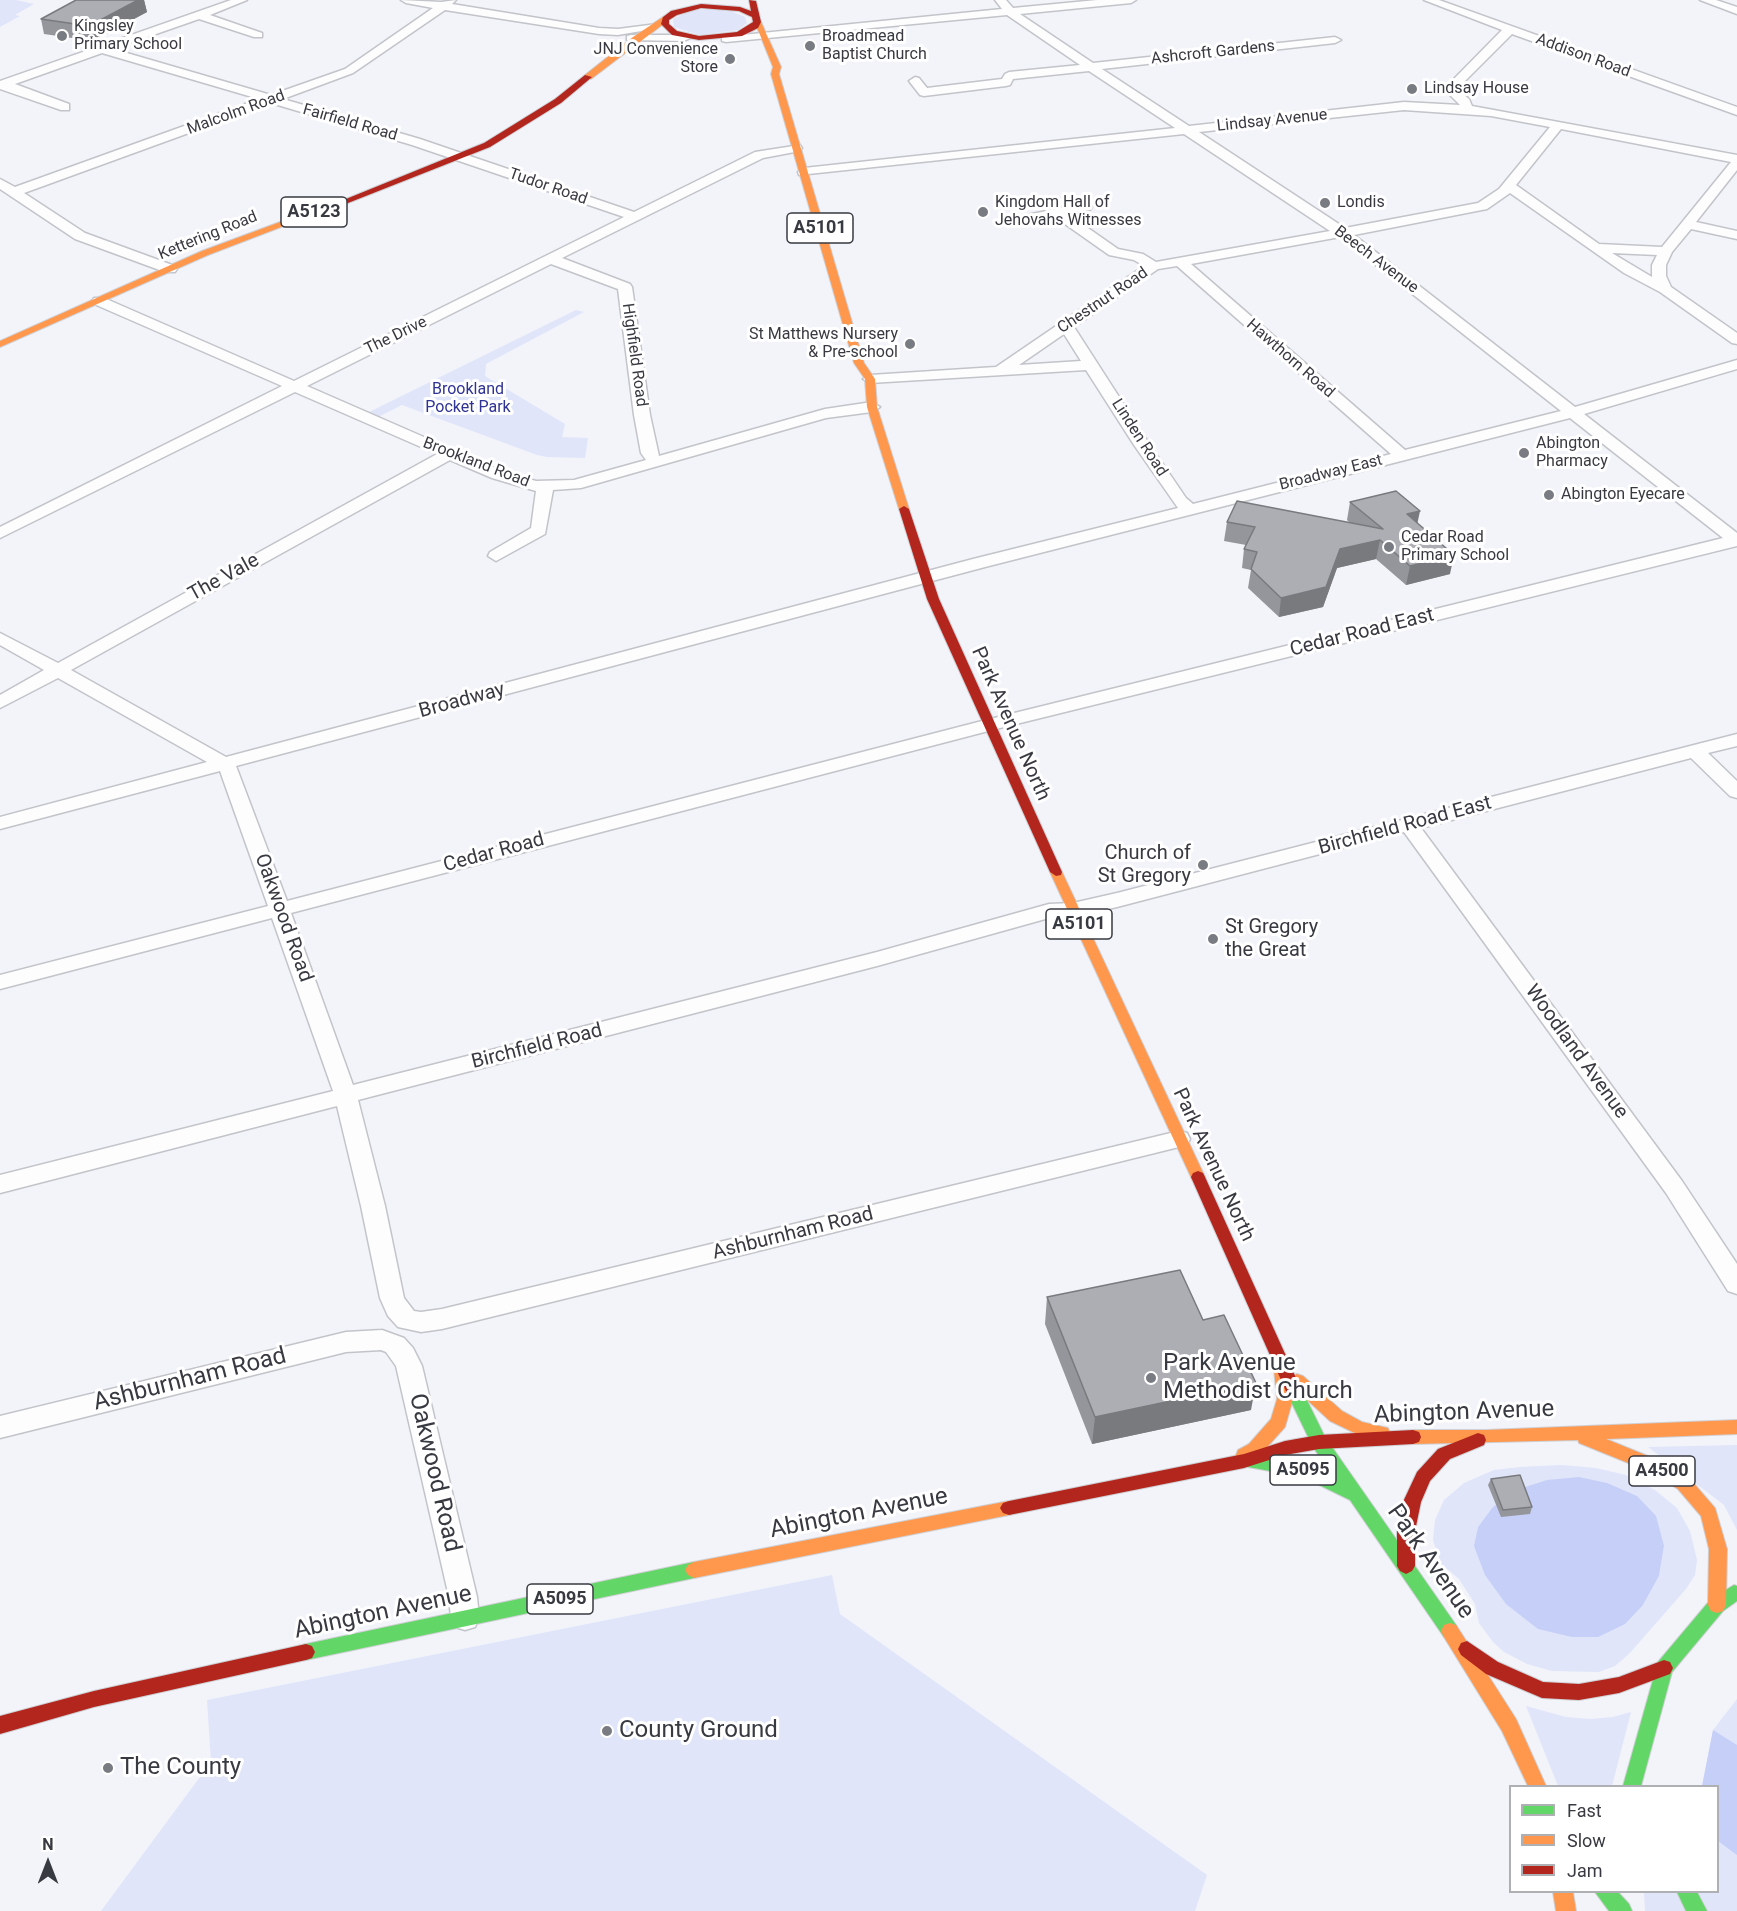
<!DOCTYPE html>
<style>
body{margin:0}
#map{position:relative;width:1737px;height:1911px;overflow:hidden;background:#f2f4fa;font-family:Roboto,sans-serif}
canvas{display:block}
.legend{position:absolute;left:1509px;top:1785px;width:210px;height:108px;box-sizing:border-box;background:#fff;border:2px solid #afb0b3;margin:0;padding:8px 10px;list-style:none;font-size:18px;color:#383a41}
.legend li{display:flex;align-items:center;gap:12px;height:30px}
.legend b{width:30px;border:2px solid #afb0b3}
.north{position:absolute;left:18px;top:1833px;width:60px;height:60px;-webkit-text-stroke:4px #fff;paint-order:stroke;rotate:0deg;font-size:16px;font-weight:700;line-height:24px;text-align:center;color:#383a41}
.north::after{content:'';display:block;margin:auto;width:21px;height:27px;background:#383a41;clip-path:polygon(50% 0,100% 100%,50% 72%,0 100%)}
</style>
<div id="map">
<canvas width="1737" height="1911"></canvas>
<ul class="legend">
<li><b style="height:8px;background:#63d668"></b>Fast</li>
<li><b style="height:8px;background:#ff974d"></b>Slow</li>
<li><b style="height:8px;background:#b3261e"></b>Jam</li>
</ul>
<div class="north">N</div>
</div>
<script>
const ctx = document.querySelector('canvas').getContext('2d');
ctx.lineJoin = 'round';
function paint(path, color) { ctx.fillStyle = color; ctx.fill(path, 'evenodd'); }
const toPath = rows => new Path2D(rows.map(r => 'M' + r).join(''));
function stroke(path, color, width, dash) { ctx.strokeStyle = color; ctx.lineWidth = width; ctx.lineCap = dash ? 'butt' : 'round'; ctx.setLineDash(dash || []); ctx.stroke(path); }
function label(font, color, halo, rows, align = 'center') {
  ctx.font = font + ' Roboto,sans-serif'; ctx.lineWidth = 6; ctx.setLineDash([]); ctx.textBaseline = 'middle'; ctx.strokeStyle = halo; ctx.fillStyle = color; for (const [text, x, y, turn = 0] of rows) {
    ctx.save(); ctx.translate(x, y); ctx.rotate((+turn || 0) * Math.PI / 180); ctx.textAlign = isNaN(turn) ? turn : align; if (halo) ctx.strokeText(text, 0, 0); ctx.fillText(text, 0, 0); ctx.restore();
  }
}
const green = toPath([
 [0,0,16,0,34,4,15,15,20,16,0,27],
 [726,9,745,17,747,23,738,30,699,35,674,27,673,19,691,10],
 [576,310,584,312,486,364,485,376,565,424,562,437,588,438,585,458,547,457,537,455,402,405,374,419,363,415],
 [1737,1445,1737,1530,1724,1505,1648,1447],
 [1562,1465,1596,1468,1626,1475,1655,1490,1677,1508,1690,1531,1697,1560,1695,1575,1686,1589,1629,1654,1615,1666,1599,1672,1552,1671,1527,1664,1504,1652,1493,1642,1479,1623,1475,1604,1459,1579,1440,1563,1433,1540,1435,1520,1444,1500,1464,1483,1494,1470,1520,1467],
 [1492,1508,1664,1546,1659,1576,1643,1605,1475,1546,1478,1527],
 [832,1575,840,1614,1207,1875,1195,1911,101,1911,211,1762,207,1700],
 [1737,1699,1737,1911,1645,1911,1644,1892,1718,1892,1718,1786,1702,1786,1713,1730],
 [1526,1706,1566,1717,1590,1719,1613,1717,1631,1712,1612,1786,1558,1786]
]);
const forest = toPath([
 [1579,1477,1607,1483,1637,1496,1656,1516,1664,1546,1659,1576,1643,1605,1625,1624,1598,1637,1572,1637,1538,1629,1506,1604,1485,1575,1474,1546,1478,1527,1492,1508,1513,1491,1547,1480],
 [1713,1730,1737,1745,1737,1855,1718,1841,1718,1786,1702,1786]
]);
const street = toPath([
 [231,0,247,0,210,15,262,33,262,37,254,37,199,19,113,49,271,95,345,69,433,8,406,3,401,0,441,2,456,0,452,4,599,28,618,29,657,24,659,26,653,29,618,35,599,34,445,10,353,73,283,99,420,139,634,212,755,152,800,145,802,148,800,151,763,158,562,258,630,284,632,287,650,415,659,456,825,409,872,402,880,407,872,412,826,418,581,488,553,490,545,534,496,561,488,556,490,552,531,528,536,491,492,478,450,460,71,670,226,757,973,559,1178,508,1134,445,1086,370,870,383,863,379,870,375,996,367,1144,266,1134,260,1109,255,1055,217,1032,222,1025,218,1027,215,1085,203,1090,204,1092,207,1090,210,1068,214,1118,249,1143,254,1156,262,1330,231,1184,134,799,175,798,172,804,168,1175,128,1089,71,1013,79,1010,85,1006,86,924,96,920,95,909,81,915,77,919,78,927,88,1002,79,1005,74,1009,72,1080,65,1007,15,726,42,722,41,722,37,1002,9,995,0,1006,0,1013,8,1097,0,1136,0,1131,3,1020,14,1093,63,1335,37,1341,40,1335,43,1102,69,1189,126,1404,102,1460,105,1444,89,1502,30,1424,0,1439,0,1737,107,1737,115,1512,34,1457,89,1469,99,1472,106,1737,155,1737,170,1696,222,1737,231,1737,239,1691,229,1672,252,1666,265,1666,276,1671,287,1737,333,1737,344,1732,343,1660,292,1624,273,1510,193,1487,209,1354,235,1575,407,1737,360,1737,369,1584,414,1737,533,1737,546,996,729,291,913,353,1085,877,952,1049,904,1073,903,1117,893,1737,734,1737,746,1708,753,1737,781,1737,798,1730,796,1691,758,1421,828,1682,1181,1737,1264,1737,1294,1728,1291,1666,1193,1404,832,1117,907,1073,917,1049,918,877,966,358,1100,385,1206,404,1298,414,1311,421,1312,442,1309,1179,1131,1187,1133,1190,1139,1187,1145,1179,1147,442,1329,421,1332,398,1327,388,1316,380,1298,361,1206,337,1106,0,1193,0,1175,333,1091,272,918,0,989,0,975,268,906,220,771,0,829,0,817,207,762,58,678,0,708,0,695,44,670,0,645,0,633,58,663,437,454,295,392,0,538,0,527,282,386,94,304,92,301,94,298,104,298,294,381,624,217,412,145,271,103,24,193,85,233,175,266,177,269,175,272,165,272,75,239,0,189,0,179,15,187,259,99,102,53,15,84,69,104,69,110,61,110,0,89,0,81,231,0],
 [1404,110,1491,116,1550,127,1499,189,1478,203,1345,228,1199,132,1404,110],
 [1561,129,1731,162,1662,247,1599,244,1516,185,1561,129],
 [1340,237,1561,411,1405,450,1191,264,1340,237],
 [1612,253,1657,255,1652,265,1652,277,1612,253],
 [551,264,618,289,634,415,641,453,646,460,574,480,536,481,504,472,307,386,551,264],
 [1177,266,1391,454,1193,504,1186,498,1150,445,1074,327,1158,269,1177,266],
 [1064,334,1081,361,1019,365,1064,334],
 [1570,418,1723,538,982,721,287,901,236,766,985,567,1570,418],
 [1700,0,1716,0,1737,7,1737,14,1700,0],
 [631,35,684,35,690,38,684,41,627,40,627,36,631,35],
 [382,1330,404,1338,413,1348,422,1366,477,1597,479,1618,475,1627,465,1630,455,1627,451,1618,449,1597,396,1366,386,1352,381,1350,346,1352,0,1438,0,1416,346,1332,382,1330]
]);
const fast = toPath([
 [1293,1382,1299,1384,1325,1437,1456,1625,1459,1631,1456,1637,1450,1639,1444,1637,1350,1500,1303,1477,1248,1467,1246,1462,1248,1457,1254,1455,1284,1458,1313,1466,1333,1476,1313,1447,1285,1389,1287,1384,1293,1382],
 [694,1562,700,1565,703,1570,700,1575,694,1578,306,1660,300,1658,297,1652,300,1646,306,1644,694,1562],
 [1734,1585,1737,1586,1737,1601,1723,1611,1672,1672,1641,1786,1623,1786,1658,1662,1711,1599,1734,1585],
 [1595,1892,1618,1892,1629,1904,1632,1911,1609,1911,1595,1892],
 [1677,1892,1697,1892,1707,1911,1686,1911,1677,1892]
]);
const slow = toPath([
 [663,17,670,19,591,79,585,79,585,75,633,37,663,17],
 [754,20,761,22,781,67,779,74,864,363,875,379,877,407,909,509,908,511,904,512,899,509,867,407,865,379,854,363,771,74,773,67,754,20],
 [342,199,349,201,208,255,0,347,0,341,202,251,342,199],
 [1056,868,1062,872,1205,1177,1203,1181,1193,1181,1191,1177,1050,872,1056,868],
 [1282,1363,1288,1365,1291,1377,1297,1374,1303,1376,1342,1411,1362,1422,1388,1428,1390,1433,1388,1438,1382,1440,1359,1435,1330,1421,1292,1386,1293,1399,1285,1427,1261,1454,1244,1462,1238,1460,1236,1455,1238,1450,1249,1444,1271,1419,1277,1399,1274,1370,1276,1365,1282,1363],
 [1737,1420,1737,1434,1606,1439,1660,1461,1690,1479,1715,1508,1727,1549,1726,1605,1723,1611,1717,1613,1711,1611,1708,1605,1709,1549,1701,1516,1678,1489,1648,1471,1579,1443,1578,1440,1413,1444,1407,1442,1405,1437,1407,1432,1413,1430,1486,1430,1737,1420],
 [1009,1501,1015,1503,1018,1508,1015,1513,1009,1515,694,1578,688,1575,685,1570,688,1565,694,1562,1009,1501],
 [1450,1623,1456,1625,1516,1719,1546,1786,1528,1786,1502,1731,1444,1637,1441,1631,1444,1625,1450,1623],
 [1553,1892,1573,1892,1576,1911,1556,1911,1553,1892]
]);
const jam = toPath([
 [749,0,756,1,761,22,758,28,742,36,699,40,672,35,661,24,663,17,671,11,701,4,740,7,751,11,749,0],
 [701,8,739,11,752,17,753,22,737,32,699,36,677,31,669,24,669,20,677,15,701,8],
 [585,75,592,77,561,103,490,147,348,203,341,201,484,143,555,99,585,75],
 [904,506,909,509,939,599,1062,872,1061,875,1056,876,1050,872,927,599,899,509,904,506],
 [1198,1171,1203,1173,1205,1177,1301,1389,1299,1394,1293,1396,1287,1394,1285,1389,1191,1177,1193,1173,1198,1171],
 [1413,1430,1419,1432,1421,1437,1419,1442,1413,1444,1319,1449,1285,1455,1244,1468,1009,1515,1003,1513,1000,1508,1003,1503,1009,1501,1244,1454,1285,1441,1319,1435,1413,1430],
 [1478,1433,1484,1435,1486,1440,1484,1445,1450,1459,1430,1481,1421,1502,1415,1531,1415,1566,1412,1571,1406,1574,1400,1571,1397,1566,1397,1531,1403,1502,1417,1472,1438,1449,1478,1433],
 [1467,1641,1498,1662,1543,1682,1579,1684,1619,1677,1664,1660,1670,1662,1673,1668,1670,1674,1619,1693,1579,1700,1542,1698,1486,1674,1461,1655,1458,1649,1461,1643,1467,1641],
 [306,1644,312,1646,315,1652,312,1658,306,1660,94,1707,0,1734,0,1716,94,1691,306,1644]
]);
const wall = toPath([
 [76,0,144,0,147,12,93,41,44,34,41,19],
 [1350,502,1417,523,1450,574,1406,585,1376,559,1337,568,1323,607,1279,617,1248,588,1251,570,1242,568,1244,549,1246,545,1224,541,1227,522,1350,523,1347,520],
 [1047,1297,1203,1320,1251,1410,1092,1444,1045,1324],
 [1491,1479,1532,1507,1530,1514,1501,1517,1488,1485]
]);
const shadedWall = toPath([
 [138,0,144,0,147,12,93,41,89,26],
 [1420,511,1416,530,1407,514],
 [1380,540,1376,559,1337,568,1323,607,1279,617,1281,598,1340,549],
 [1454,555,1450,574,1406,585,1410,566],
 [1256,1383,1251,1410,1092,1444,1095,1417]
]);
const building = toPath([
 [76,0,138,0,89,26,41,19,76,0],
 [1396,491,1420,511,1407,514,1454,555,1410,566,1380,540,1340,549,1326,587,1281,598,1251,569,1257,552,1244,549,1255,527,1227,522,1237,501,1383,529,1350,502,1396,491],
 [1180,1270,1203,1320,1224,1315,1256,1383,1095,1417,1047,1297,1180,1270],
 [1520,1475,1532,1507,1503,1510,1491,1479,1520,1475]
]);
const markers = [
 [62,36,6,"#797b82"],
 [810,46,6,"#797b82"],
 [730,59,6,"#797b82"],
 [1412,89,6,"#797b82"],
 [1325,203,6,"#797b82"],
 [983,212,6,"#797b82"],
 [910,344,6,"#797b82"],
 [1524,453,6,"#797b82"],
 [1549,495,6,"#797b82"],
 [1389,547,6,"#797b82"],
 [1203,865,6,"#797b82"],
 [1213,939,6,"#797b82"],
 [1151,1378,6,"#797b82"],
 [607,1731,6,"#797b82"],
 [108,1768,6,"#797b82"]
];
const farPoinames = [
 ["Kingsley",74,27],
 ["Primary School",74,45],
 ["Broadmead",822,37],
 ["Baptist Church",822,55],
 ["JNJ Convenience",718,50,"right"],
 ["Store",718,68,"right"],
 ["Lindsay House",1424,89],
 ["Kingdom Hall of",995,203],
 ["Jehovahs Witnesses",995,221],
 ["Londis",1337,203],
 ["St Matthews Nursery",898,335,"right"],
 ["& Pre-school",898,353,"right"],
 ["Abington",1536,444],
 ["Pharmacy",1536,462],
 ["Abington Eyecare",1561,495],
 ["Cedar Road",1401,538],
 ["Primary School",1401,556]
];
const farStreetnames = [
 ["Ashcroft Gardens",1213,53,-6],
 ["Addison Road",1583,56,20],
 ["Malcolm Road",236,113,-20],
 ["Lindsay Avenue",1272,121,-6],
 ["Fairfield Road",350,123,16],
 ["Tudor Road",548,187,19],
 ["Kettering Road",208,236,-22],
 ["Beech Avenue",1376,260,37],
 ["Chestnut Road",1103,301,-34],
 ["The Drive",396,336,-26],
 ["Highfield Road",634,355,82],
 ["Hawthorn Road",1290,359,41],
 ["Linden Road",1139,438,57],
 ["Brookland Road",476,463,21],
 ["Broadway East",1331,473,-14]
];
const farParknames = [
 ["Brookland",468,390],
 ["Pocket Park",468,408]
];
const shields = [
 [314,212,66],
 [820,228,66],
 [1079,924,66],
 [1303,1470,66],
 [1662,1471,66],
 [560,1599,66]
];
const shieldNames = [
 ["A5123",314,212],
 ["A5101",820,228],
 ["A5101",1079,924],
 ["A5095",1303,1470],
 ["A4500",1662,1471],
 ["A5095",560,1599]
];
const streetNames = [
 ["The Vale",224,578,-29],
 ["Cedar Road East",1362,633,-14],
 ["Broadway",462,701,-15],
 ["Park Avenue North",1010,724,66],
 ["Birchfield Road East",1405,826,-15],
 ["Cedar Road",494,853,-15],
 ["Oakwood Road",283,918,70],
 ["Birchfield Road",537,1047,-14],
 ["Woodland Avenue",1576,1052,54],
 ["Park Avenue North",1213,1165,65],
 ["Ashburnham Road",793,1234,-14]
];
const poiNames = [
 ["Church of",1191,854],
 ["St Gregory",1191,877],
 ["St Gregory",1225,928,"left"],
 ["the Great",1225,951,"left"]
];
const nearPoinames = [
 ["Park Avenue",1163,1364],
 ["Methodist Church",1163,1392],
 ["County Ground",619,1731],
 ["The County",120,1768]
];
const nearStreetnames = [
 ["Ashburnham Road",190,1380,-14],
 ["Abington Avenue",1464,1413,-2],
 ["Oakwood Road",434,1473,77],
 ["Abington Avenue",859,1514,-11],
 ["Park Avenue",1430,1562,55],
 ["Abington Avenue",383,1613,-12]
];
paint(green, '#e0e5f9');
paint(forest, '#c5cff8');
stroke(street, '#c2c4c9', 3);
stroke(fast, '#cfd0d4', 2);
stroke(slow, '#cfd0d4', 2);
stroke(jam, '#cfd0d4', 2);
paint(street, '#fdfdfe');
paint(fast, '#63d668');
paint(slow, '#ff974d');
paint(jam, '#b3261e');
paint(wall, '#94969b');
paint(shadedWall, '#787a7e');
paint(building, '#acaeb4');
stroke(building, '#787a7e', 1.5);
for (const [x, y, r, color] of markers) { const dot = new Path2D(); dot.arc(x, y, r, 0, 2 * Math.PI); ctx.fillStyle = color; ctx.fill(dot); stroke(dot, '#fff', 2); }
label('16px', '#383a41', '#fff', farPoinames, 'left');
label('16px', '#383a41', '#fff', farStreetnames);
label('16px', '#2e3394', '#fff', farParknames);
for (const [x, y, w] of shields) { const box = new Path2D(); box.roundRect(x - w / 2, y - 15, w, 30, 4.5); ctx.fillStyle = '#fff'; ctx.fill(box); stroke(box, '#383a41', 1.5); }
label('bold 18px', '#383a41', null, shieldNames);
label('20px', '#383a41', '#fff', streetNames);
label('20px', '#383a41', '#fff', poiNames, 'right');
label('24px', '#383a41', '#fff', nearPoinames, 'left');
label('24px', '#383a41', '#fff', nearStreetnames);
</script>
